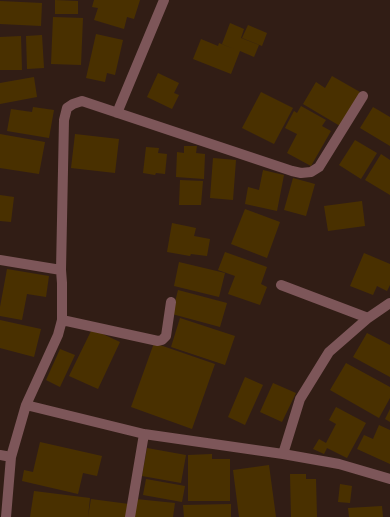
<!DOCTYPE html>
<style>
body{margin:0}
canvas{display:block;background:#311d15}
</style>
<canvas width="390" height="517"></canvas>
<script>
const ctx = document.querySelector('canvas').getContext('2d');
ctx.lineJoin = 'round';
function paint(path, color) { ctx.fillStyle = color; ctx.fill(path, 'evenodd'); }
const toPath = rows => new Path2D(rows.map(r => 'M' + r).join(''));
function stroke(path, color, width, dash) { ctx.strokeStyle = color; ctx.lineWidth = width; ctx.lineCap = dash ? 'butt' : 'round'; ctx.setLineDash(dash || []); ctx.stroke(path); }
const building = toPath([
 [55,0,78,1,78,14,55,14],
 [94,0,140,0,134,19,127,17,124,29,94,20,98,8,92,7],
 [0,1,42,3,41,26,0,24],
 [53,17,83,18,81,65,51,64],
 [230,23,244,29,241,38,259,45,254,57,240,51,231,74,193,59,201,39,218,46,219,43,234,49,222,44],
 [248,25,267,33,262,46,242,38],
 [96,34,123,40,115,75,107,73,105,82,86,78],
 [42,35,44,68,27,69,26,36],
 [21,36,22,70,0,70,0,37],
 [158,73,179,83,174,93,179,95,172,109,147,97],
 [332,76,360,92,340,126,303,104,316,82,325,88],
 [34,77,37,97,0,104,0,83],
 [261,92,293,108,274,144,242,128],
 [301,106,326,120,322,126,331,131,311,166,287,153,297,134,285,128,294,111,297,113],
 [33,107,54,110,49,138,7,131,11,109,32,112],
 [373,107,390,117,390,146,360,128],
 [0,134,45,142,39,174,0,168],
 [75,134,119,139,115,173,71,168],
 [355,140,377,153,361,179,339,165],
 [184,146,197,146,196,153,205,154,204,179,176,177,177,152,184,153],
 [146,147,159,148,158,153,167,154,165,174,156,173,155,175,143,173],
 [381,154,390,160,390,195,365,180],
 [213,158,236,160,233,200,210,198],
 [263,170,284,175,277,211,245,204,248,187,259,190],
 [293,178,315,184,306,216,284,210],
 [180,180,203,181,201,205,179,205],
 [0,195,14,197,11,222,0,221],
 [362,201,365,226,328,231,324,206],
 [245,209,280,222,267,258,231,244],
 [172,223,196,228,194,236,210,239,207,256,191,254,190,256,167,252],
 [225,252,267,267,261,284,267,287,260,305,228,294,235,276,218,270],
 [364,253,390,264,390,285,387,291,377,286,373,295,350,286],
 [179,262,225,273,219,297,174,286],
 [7,269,49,276,46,297,27,294,22,320,0,316,0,307],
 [178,290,227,303,220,327,172,314],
 [180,318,235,336,225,365,171,347],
 [0,320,41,329,34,357,0,348],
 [92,329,120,342,98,389,69,376],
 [367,333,390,345,390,377,353,357],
 [154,343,215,364,192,429,131,407],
 [60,349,75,355,60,387,46,380],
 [346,363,390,387,390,398,379,418,330,390],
 [245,377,263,385,245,425,228,417],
 [273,383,296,393,282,422,260,412],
 [336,407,366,423,347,458,327,448,324,454,313,449,319,439,326,443,336,424,329,420],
 [390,409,390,422,385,419],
 [379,425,390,430,390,464,357,449,364,435,373,439],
 [40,442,102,456,97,476,83,473,78,494,22,481,24,470,33,472],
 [147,448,186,455,181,483,142,476],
 [212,454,212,459,230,459,230,501,188,501,188,455],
 [269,465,276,517,239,517,233,470],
 [290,474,306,474,306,479,316,479,317,517,291,517],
 [146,479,185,486,182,502,143,495],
 [340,484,352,486,350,503,338,502],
 [34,491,90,498,88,517,30,517],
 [91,499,129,504,128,517,88,517],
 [136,499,175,503,173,517,134,517],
 [231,504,231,517,184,517,183,505],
 [382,506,383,517,349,517,348,508]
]);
const street = toPath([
 [117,113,164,0],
 [0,260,61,270,62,283,62,320,58,335,26,405,11,457,6,517],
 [61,270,64,120,67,108,73,104,82,101,292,171,301,173,311,172,319,167,363,96],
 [281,285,368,318],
 [62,320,158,341,162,340,166,336,171,302],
 [26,405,144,434,283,454,339,464,390,479],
 [283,454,300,399,329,352,368,318,390,303],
 [0,455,11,457],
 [130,517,144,434]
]);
paint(building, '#493000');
stroke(street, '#7d5659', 10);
</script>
